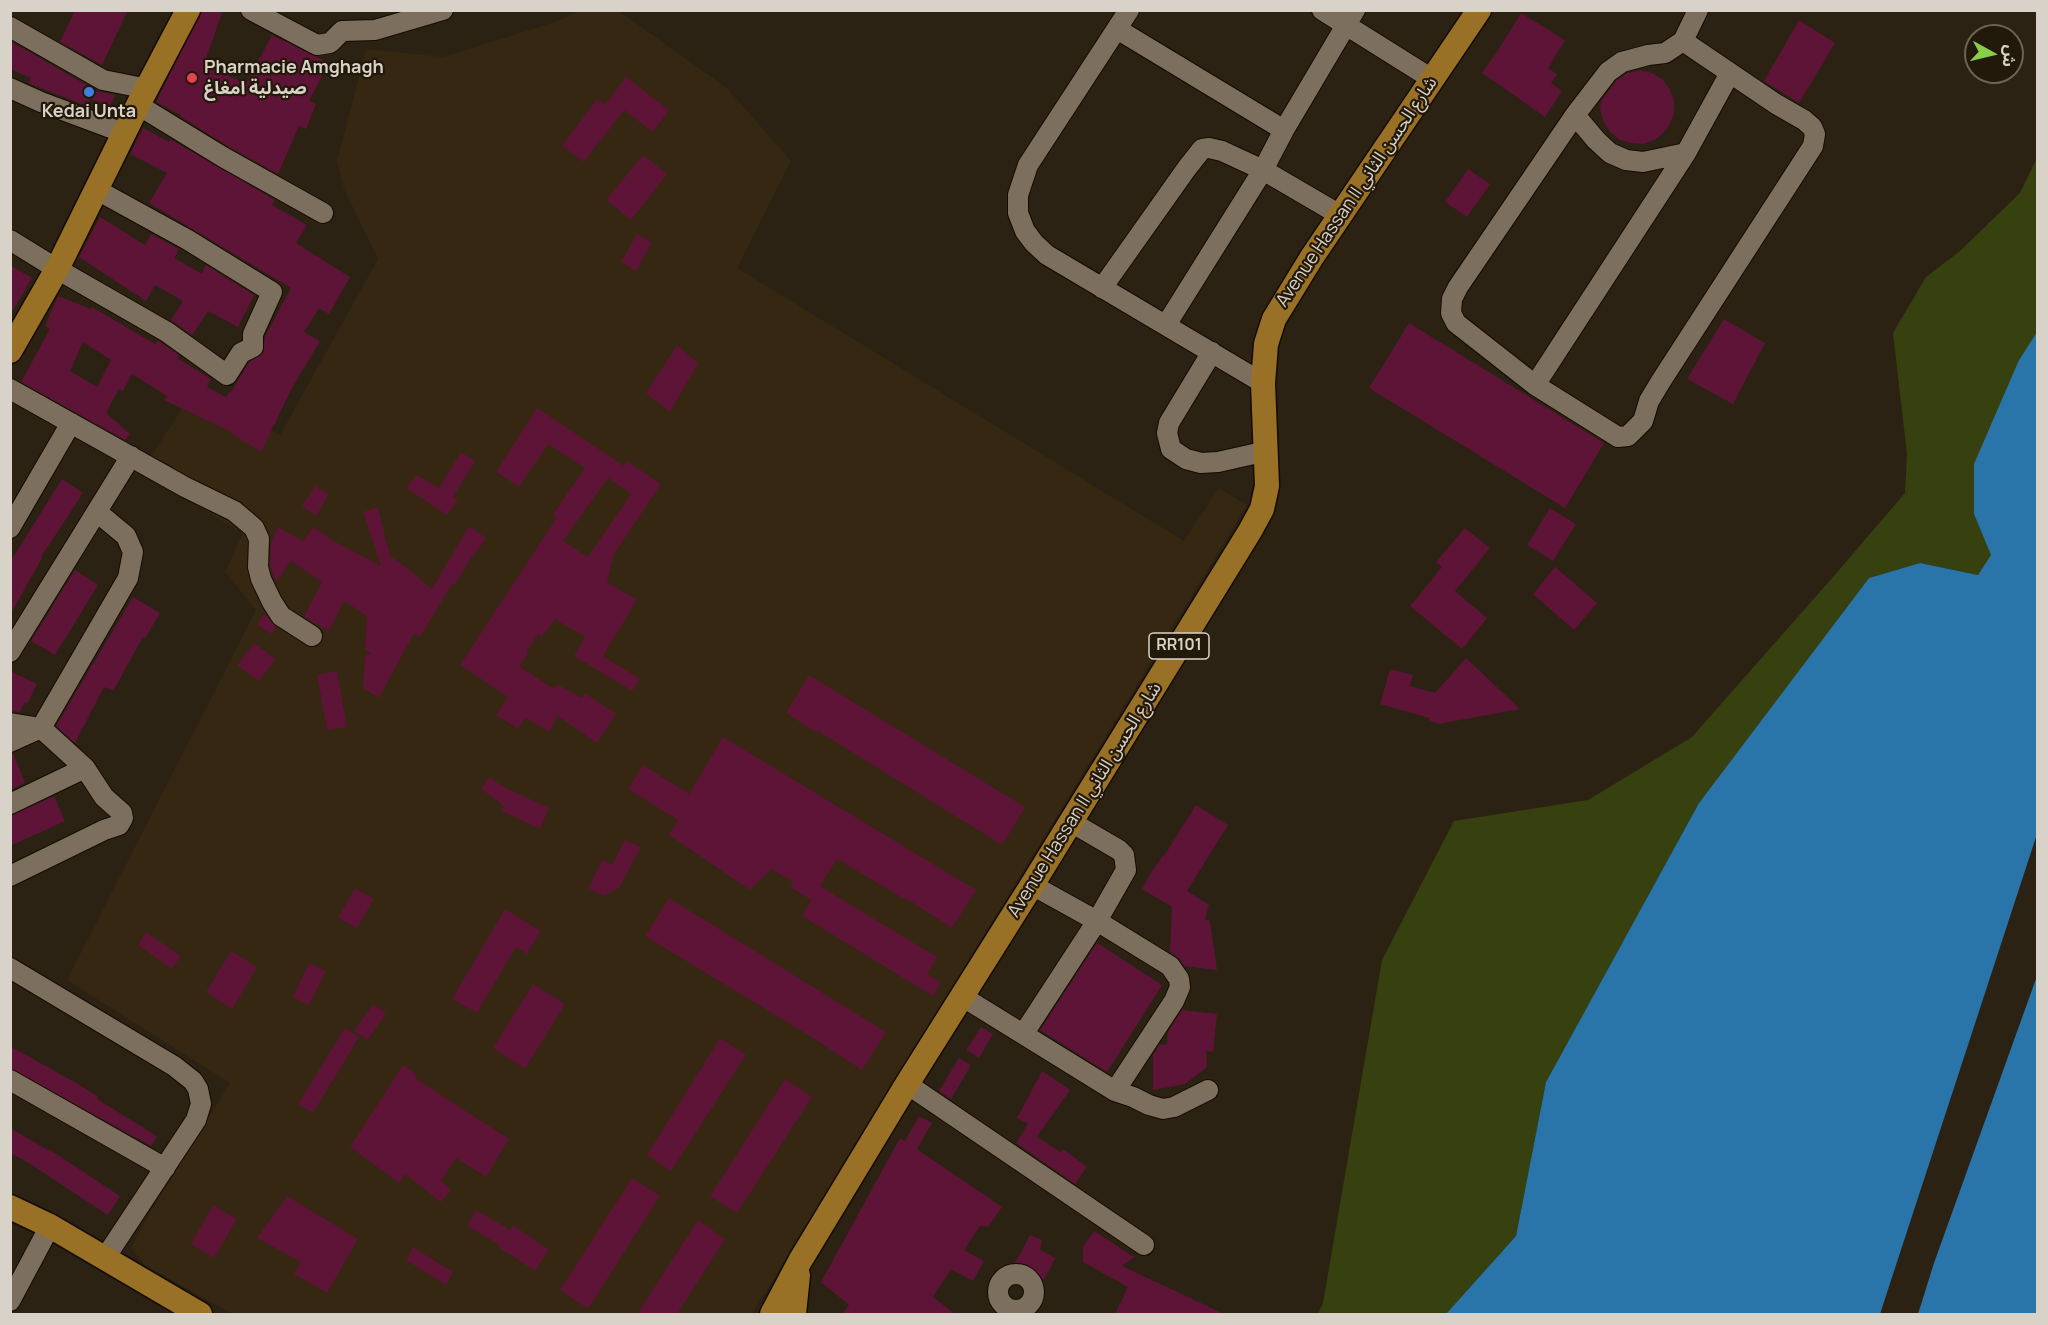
<!DOCTYPE html>
<meta charset="utf-8">
<style>
body{margin:0}
#map{position:relative;width:2048px;height:1325px;overflow:hidden;background:#2c2213;font-family:Manrope,"Noto Sans Arabic",sans-serif}
canvas{display:block}
.frame{position:absolute;inset:0;border:12px solid #d9d2c8;pointer-events:none}
.north{position:absolute;left:1964px;top:24px;width:60px;height:60px;box-sizing:border-box;background:#23190a;border:2px solid #6c6356;border-radius:50%;rotate:98deg;font-size:16px;font-weight:700;line-height:24px;text-align:center;color:#d9d2c8}
.north::after{content:'';display:block;margin:auto;width:21px;height:27px;background:#88cf49;clip-path:polygon(50% 0,100% 100%,50% 72%,0 100%)}
</style>
<div id="map">
<canvas width="2048" height="1325"></canvas>
<div class="frame"></div>
<div class="north">ش</div>
</div>
<script>
const ctx = document.querySelector('canvas').getContext('2d');
ctx.lineJoin = 'round';
function paint(path, color) { ctx.fillStyle = color; ctx.fill(path, 'evenodd'); }
const toPath = rows => new Path2D(rows.map(r => 'M' + r).join(''));
function stroke(path, color, width, dash) { ctx.strokeStyle = color; ctx.lineWidth = width; ctx.lineCap = dash ? 'butt' : 'round'; ctx.setLineDash(dash || []); ctx.stroke(path); }
function label(font, color, halo, rows, align = 'center') {
  ctx.font = font + ' Manrope,"Noto Sans Arabic",sans-serif'; ctx.lineWidth = 4.5; ctx.setLineDash([]); ctx.textBaseline = 'middle'; ctx.strokeStyle = halo; ctx.fillStyle = color; for (const [text, x, y, turn = 0] of rows) {
    ctx.save(); ctx.translate(x, y); ctx.rotate((+turn || 0) * Math.PI / 180); ctx.textAlign = isNaN(turn) ? turn : align; if (halo) ctx.strokeText(text, 0, 0); ctx.fillText(text, 0, 0); ctx.restore();
  }
}
const built = toPath([
 [579,11,619,11,727,88,791,161,737,268,1184,541,1219,488,1247,505,752,1314,233,1314,146,1266,131,1248,147,1218,230,1083,67,980,256,610,225,572,243,533,164,486,175,468,152,455,192,393,280,435,378,259,344,189,337,161,366,49,443,57,558,21]
]);
const green = toPath([
 [2037,158,2037,332,2019,360,1974,514,1992,555,1978,575,1920,563,1869,578,1699,803,1546,1082,1516,1236,1446,1314,1318,1314,1323,1303,1382,960,1454,821,1588,800,1692,737,1833,577,1905,493,1907,454,1893,333,1926,277,1960,251,2020,193]
]);
const water = toPath([
 [2037,332,2037,834,1880,1314,1446,1314,1516,1236,1546,1082,1699,803,1869,578,1920,563,1978,575,1991,555,1974,514,1974,464,2019,360],
 [2037,976,2037,1314,1918,1314,1934,1263]
]);
const building = toPath([
 [75,10,128,10,102,65,60,42],
 [202,10,223,10,204,64,246,84,272,35,329,63,309,101,316,104,306,129,299,126,278,174,229,147,181,117,181,115,156,102],
 [1521,13,1565,40,1548,68,1557,74,1551,83,1562,91,1545,117,1482,73,1497,52],
 [1799,20,1835,43,1799,103,1764,81],
 [10,41,97,91,115,95,110,107,90,99,87,106,28,83,31,78,10,69],
 [1640,70,1652,73,1663,80,1670,90,1674,101,1674,113,1670,124,1663,133,1654,140,1643,144,1631,143,1620,140,1610,132,1604,122,1600,110,1601,101,1616,81,1627,73],
 [626,77,669,110,653,132,624,110,584,162,562,146,597,99,605,105],
 [143,128,169,142,170,139,275,200,272,205,307,225,296,243,350,277,329,314,319,308,304,332,320,341,292,388,261,452,223,428,164,400,167,396,132,374,123,391,119,389,106,413,130,434,125,440,21,382,50,329,45,326,58,296,91,309,92,307,155,344,158,341,160,342,179,355,177,358,211,379,207,387,226,397,230,391,231,392,249,362,263,353,265,337,291,288,149,203,167,173,130,154],
 [83,342,111,360,97,387,70,371],
 [643,155,667,174,631,220,606,200],
 [1468,169,1490,184,1467,217,1445,202],
 [100,217,145,245,151,234,179,249,174,258,202,274,206,265,254,295,238,327,208,311,192,335,171,320,183,301,155,285,146,301,79,257],
 [637,234,652,243,636,271,621,262],
 [10,265,32,278,10,315],
 [1724,319,1765,343,1733,404,1687,379],
 [1409,323,1604,443,1565,508,1369,388],
 [677,345,698,363,670,412,646,393],
 [537,408,624,466,627,461,661,484,614,554,607,582,637,600,603,656,640,679,632,691,574,656,585,637,555,619,542,637,538,634,526,653,528,654,519,666,554,689,557,684,582,698,585,693,616,714,597,743,558,716,549,732,525,718,518,729,496,715,508,697,460,665,557,517,553,514,585,468,548,444,519,487,496,472],
 [608,478,631,494,588,557,563,541],
 [461,452,475,461,453,497,458,500,447,515,406,488,417,475,439,488],
 [62,479,83,493,41,557,42,558,10,615,10,562],
 [315,486,329,494,316,516,302,506],
 [378,507,390,556,407,568,432,589,469,526,486,538,473,557,472,556,454,586,452,584,420,637,414,633,379,698,363,688,365,655,372,654,365,650,367,616,344,601,329,631,304,617,322,582,291,561,276,582,270,566,271,542,278,527,303,541,313,527,330,538,330,539,381,566,363,512],
 [1550,508,1576,524,1553,561,1527,545],
 [1465,528,1490,548,1455,591,1487,618,1462,649,1410,606,1442,567,1436,562],
 [1555,567,1597,603,1574,630,1533,594],
 [75,570,98,585,55,655,31,641],
 [133,597,160,613,145,638,143,637,113,691,104,687,75,743,56,726],
 [265,613,276,627,272,634,257,625],
 [254,643,276,659,259,681,237,665],
 [1466,658,1520,709,1438,724,1429,720,1429,718,1380,704,1390,669,1413,675,1410,686,1435,693],
 [10,671,37,684,27,704,25,702,20,712,10,711],
 [337,671,347,727,327,730,317,675],
 [809,675,1025,807,1002,845,818,731,817,733,786,713],
 [723,737,976,890,952,928,907,899,906,900,837,859,820,886,937,957,927,974,941,982,933,996,802,916,811,900,790,887,793,882,771,869,750,890,669,835,678,820,628,789,643,765,689,794],
 [13,753,25,783,10,790,10,754],
 [490,777,502,786,549,808,540,829,502,811,504,806,481,789],
 [54,796,65,821,10,846,10,816],
 [1196,805,1228,825,1187,891,1209,905,1205,919,1210,921,1217,970,1184,966,1180,959,1170,952,1172,907,1142,889,1152,871,1163,855,1164,856],
 [625,840,641,847,619,888,603,896,588,888,603,859,612,865],
 [355,888,374,899,357,928,338,918],
 [669,898,886,1032,862,1070,805,1033,645,936],
 [505,909,541,931,527,954,516,947,477,1013,452,999],
 [146,932,181,956,172,969,138,945],
 [1097,943,1162,985,1107,1072,1040,1030],
 [231,951,257,967,232,1009,206,992],
 [309,963,326,971,309,1005,293,997],
 [533,984,565,1004,525,1069,493,1048],
 [373,1004,386,1013,368,1040,354,1031],
 [1182,1010,1217,1014,1213,1052,1206,1051,1207,1067,1185,1084,1153,1090,1153,1055,1159,1045,1167,1044,1168,1032],
 [981,1027,993,1034,979,1058,966,1050],
 [345,1028,359,1037,313,1113,298,1104],
 [720,1038,746,1055,671,1171,647,1155],
 [10,1046,85,1088,98,1097,97,1099,157,1136,151,1146,10,1068],
 [959,1058,971,1065,951,1099,939,1091],
 [403,1065,417,1075,415,1078,509,1139,486,1177,456,1158,441,1181,451,1189,441,1202,405,1174,399,1183,350,1147],
 [1042,1071,1070,1090,1037,1137,1061,1152,1063,1149,1087,1167,1075,1184,1016,1143,1028,1124,1017,1118],
 [785,1079,812,1097,737,1213,710,1196],
 [919,1116,932,1123,917,1149,1002,1207,988,1227,980,1226,964,1250,984,1261,973,1281,951,1269,933,1297,955,1314,842,1314,849,1305,821,1282,900,1138,905,1141],
 [10,1128,48,1150,49,1149,120,1196,108,1215,29,1163,10,1153],
 [632,1178,660,1196,588,1309,560,1290],
 [287,1196,358,1239,327,1293,294,1274,301,1262,257,1238],
 [213,1205,237,1219,214,1258,191,1244],
 [476,1210,510,1230,513,1225,549,1250,535,1271,498,1247,500,1245,467,1226],
 [698,1220,725,1239,677,1314,637,1314],
 [1094,1231,1134,1257,1122,1266,1224,1314,1115,1314,1128,1287,1083,1262,1083,1247],
 [1030,1235,1042,1240,1040,1250,1055,1258,1044,1280,1030,1270,1024,1273,1011,1267,1020,1255],
 [413,1247,453,1272,446,1285,406,1260]
]);
const minor = toPath([
 [251,10,317,45,330,43,342,31,375,30,443,10],
 [1129,10,1028,165,1018,195,1018,213,1025,231,1034,243,1047,255,1263,383],
 [1322,10,1432,79],
 [10,27,103,80,148,89],
 [1117,29,1284,130],
 [10,88,41,102,124,133],
 [138,105,223,157,323,213],
 [1575,115,1458,287,1452,299,1451,313,1456,323,1535,385,1618,437,1628,436,1643,421,1649,401,1661,381,1813,146,1815,134,1812,127,1804,120,1776,104,1683,41],
 [1686,153,1643,162,1626,160,1610,153,1596,140,1575,115,1608,72,1622,62,1648,55,1665,53,1683,41,1698,10],
 [10,240,57,269,167,332,227,375,241,353,253,347,253,334,272,292,188,240,97,190],
 [1102,288,1187,168,1202,149,1209,148,1222,151,1263,170,1340,215],
 [1166,325,1263,170,1284,130,1355,10],
 [1212,352,1169,423,1167,433,1171,449,1186,459,1201,463,1218,462,1267,451],
 [1535,385,1686,153,1730,73],
 [10,389,185,487,234,511,246,521,254,528,259,539,258,567,261,579,272,602,281,616,312,636],
 [10,528,71,423],
 [10,652,131,456],
 [10,723,41,728,85,768,104,797,122,813,123,818,119,825,104,830,10,876],
 [10,742,41,728,128,578,133,552,126,536,97,512],
 [10,804,85,768],
 [10,968,174,1066,193,1081,198,1089,201,1104,196,1120,105,1258],
 [963,997,1115,1091,1174,1001,1180,987,1179,979,1170,966,1097,921,1032,885],
 [1024,1033,1097,921,1126,870,1124,855,1119,850,1071,822],
 [10,1080,165,1168],
 [907,1084,1144,1245],
 [1115,1091,1133,1097,1149,1105,1163,1109,1174,1107,1208,1090],
 '998 1292a18 18 0 1 1 36 0a18 18 0 1 1-36 0Z',
 [10,1301,50,1226]
]);
const major = toPath([
 [10,351,57,269,138,105,188,10],
 [10,1207,50,1226,200,1314],
 [772,1314,800,1261,907,1084,1032,885,1250,531,1262,509,1267,486,1263,383,1266,344,1274,319,1312,257,1479,10],
 [794,1314,798,1275]
]);
const markers = [
 [192,78,6,"#e0444e"],
 [89,92,6,"#3f7fe0"]
];
const shields = [
 [1179,646,60]
];
const shieldNames = [
 ["RR101",1179,646]
];
const poiNames = [
 ["Pharmacie Amghagh",204,68],
 ["صيدلية امغاغ",204,89],
 ["Kedai Unta",89,112,"center"]
];
const streetNames = [
 ["Avenue Hassan II شارع الحسن الثاني",1357,192,-56],
 ["Avenue Hassan II شارع الحسن الثاني",1085,800,-58]
];
paint(built, '#352712');
paint(green, '#37410f');
paint(water, '#2974a8');
paint(building, '#5d1437');
stroke(minor, '#150b01', 22);
stroke(major, '#150b01', 27);
stroke(minor, '#7c6f5e', 20);
stroke(major, '#997126', 24);
for (const [x, y, r, color] of markers) { const dot = new Path2D(); dot.arc(x, y, r, 0, 2 * Math.PI); ctx.fillStyle = color; ctx.fill(dot); stroke(dot, '#23190a', 2); }
for (const [x, y, w] of shields) { const box = new Path2D(); box.roundRect(x - w / 2, y - 13, w, 26, 4.5); ctx.fillStyle = '#23190a'; ctx.fill(box); stroke(box, '#d9d2c8', 1.5); }
label('bold 16px', '#d9d2c8', null, shieldNames);
label('bold 18px', '#d9d2c8', '#23190a', poiNames, 'left');
label('18px', '#d9d2c8', '#23190a', streetNames);
</script>
